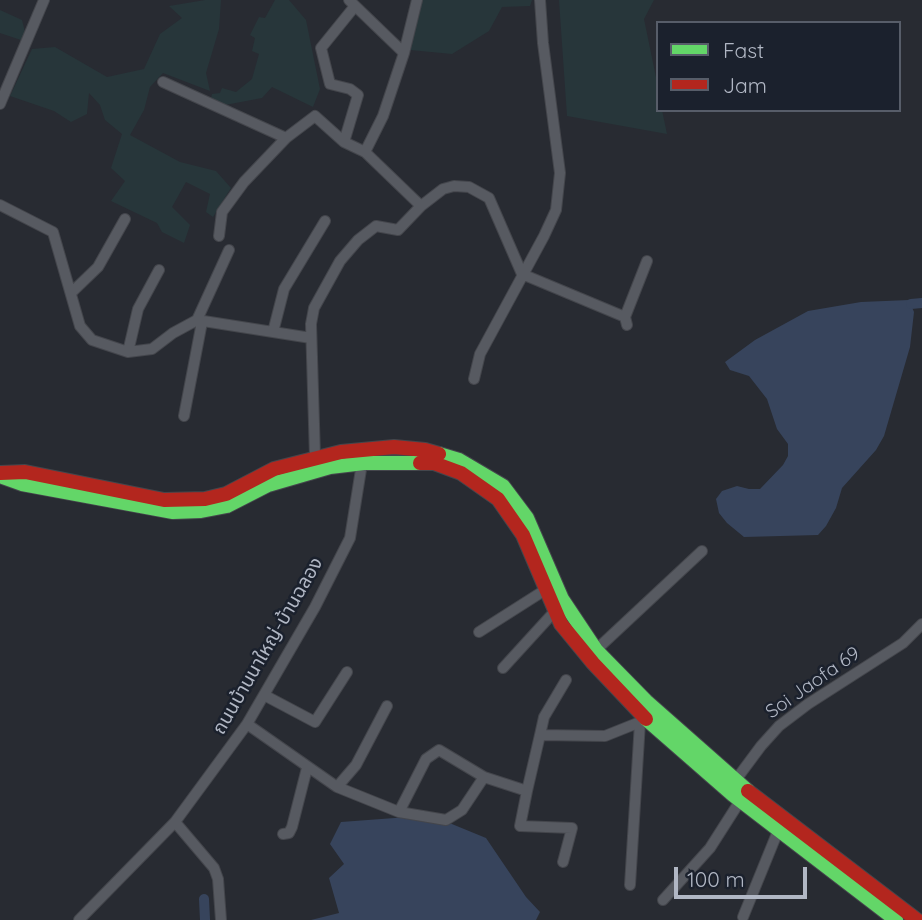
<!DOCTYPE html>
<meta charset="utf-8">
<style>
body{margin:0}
#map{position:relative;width:922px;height:920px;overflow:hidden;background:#282b32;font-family:Quicksand,sans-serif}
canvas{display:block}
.legend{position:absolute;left:656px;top:21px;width:245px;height:91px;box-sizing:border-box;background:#1b212d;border:2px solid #575d69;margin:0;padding:9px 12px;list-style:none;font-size:21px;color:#b1b7c4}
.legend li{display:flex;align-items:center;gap:14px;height:35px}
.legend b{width:35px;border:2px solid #575d69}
.scale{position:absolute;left:674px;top:867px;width:133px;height:32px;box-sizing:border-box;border:4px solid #b1b7c4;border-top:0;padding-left:9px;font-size:21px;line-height:24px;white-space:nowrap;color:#b1b7c4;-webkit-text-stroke:5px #1b212d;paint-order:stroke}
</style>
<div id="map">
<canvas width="922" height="920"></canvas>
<ul class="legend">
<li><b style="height:9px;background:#63d668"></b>Fast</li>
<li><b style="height:9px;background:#b3261e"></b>Jam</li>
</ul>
<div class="scale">100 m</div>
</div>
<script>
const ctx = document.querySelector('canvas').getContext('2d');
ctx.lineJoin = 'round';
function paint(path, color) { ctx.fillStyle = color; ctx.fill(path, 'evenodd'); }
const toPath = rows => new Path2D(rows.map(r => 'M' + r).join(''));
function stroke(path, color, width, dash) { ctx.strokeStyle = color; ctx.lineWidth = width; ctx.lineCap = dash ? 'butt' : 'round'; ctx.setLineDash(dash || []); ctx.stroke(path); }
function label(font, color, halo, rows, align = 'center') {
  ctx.font = font + ' Quicksand,"Noto Sans Thai",sans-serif'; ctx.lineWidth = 5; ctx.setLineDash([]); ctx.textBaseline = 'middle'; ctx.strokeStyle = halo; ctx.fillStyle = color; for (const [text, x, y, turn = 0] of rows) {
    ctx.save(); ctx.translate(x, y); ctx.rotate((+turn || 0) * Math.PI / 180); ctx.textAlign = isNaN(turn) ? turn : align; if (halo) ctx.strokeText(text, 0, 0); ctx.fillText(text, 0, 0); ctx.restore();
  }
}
const green = toPath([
 [205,0,221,0,219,29,206,73,210,91,163,73,150,87,144,110,130,135,180,162,216,171,231,188,213,217,206,212,210,194,186,182,172,207,190,225,184,243,162,232,157,223,111,201,125,181,111,168,122,134,105,120,100,105,89,93,87,114,71,122,54,111,10,96,32,49,55,47,107,77,144,69,160,34,182,18,169,6],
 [275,0,289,0,306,20,320,89,313,107,272,87,262,98,225,105,211,99,212,94,220,93,222,88,236,92,252,79,259,54,252,51,255,38,250,35,259,17,265,18],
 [422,0,532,0,530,6,502,7,489,31,452,54,410,50],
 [559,0,654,0,644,19,658,87,658,110,662,110,667,134,567,116],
 [0,10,22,20,25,32,21,40,0,33]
]);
const water = toPath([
 [909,300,914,312,910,347,884,436,876,450,842,488,836,508,826,526,818,535,744,537,727,523,719,513,716,499,722,491,737,486,749,489,760,489,783,465,788,456,788,444,777,429,767,399,749,376,730,370,725,362,755,340,808,311,861,302],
 [408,817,447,822,486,838,526,897,540,912,536,920,311,920,339,913,329,878,344,864,330,844,341,822]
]);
const canal = toPath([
 [911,304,922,303],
 [204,899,205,920]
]);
const street = toPath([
 [349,0,404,53],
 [163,82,286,138],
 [0,104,44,0],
 [344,142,358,95,350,89,330,84,321,48,355,6],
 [365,152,383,116,404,53,417,0],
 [0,205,53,232,80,326,92,340,128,352,152,349,173,333,197,320,311,338],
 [219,236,222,212,244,182,286,138,315,116,344,142,365,152,421,206],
 [71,293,98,267,125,219],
 [625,317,647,261],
 [197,320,229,250],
 [273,332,284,289,325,221],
 [128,352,138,309,159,270],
 [474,379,480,354,544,236,556,210,560,173,543,43,540,0],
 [184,416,202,322],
 [315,457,311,324,314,308,340,261,358,240,376,226,398,230,421,206,443,189,454,186,469,187,489,198,522,274,625,317,627,325],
 [479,632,545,590],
 [596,650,702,551],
 [503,668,555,611],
 [264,695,315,722,347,672],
 [247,724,337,787,399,812,446,820,462,810,484,777,527,791,540,735,605,736,640,722,645,716],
 [540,735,544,717,566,680],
 [735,781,761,746,779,726,808,704,903,643,922,624],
 [337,787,356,765,387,706],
 [527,791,520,826,572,828,563,862],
 [399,812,426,759,439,750,484,777],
 [175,822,214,868,218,879,221,920],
 [283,834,289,833,292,827,307,768],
 [630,885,640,722],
 [663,900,710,848,740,801],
 [743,917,778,831],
 [79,920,175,822,247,724,315,607,350,538,363,457]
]);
const fast = toPath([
 [439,454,459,460,503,486,527,518,562,599,596,650,646,701,748,791],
 [0,476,22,484,173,512,201,511,227,506,268,485,330,467,364,463,420,463],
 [646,719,733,795,896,920]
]);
const jam = toPath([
 [420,463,434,463,461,473,498,499,523,535,561,624,593,663,646,719],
 [0,473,25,472,164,500,205,499,226,494,274,469,341,452,394,447,425,450,439,454],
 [748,791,917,920]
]);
const streetNames = [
 ["ถนนบ้านนาใหญ่-บ้านฉลอง",268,646,-60],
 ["Soi Jaofa 69",813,683,-35]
];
paint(green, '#27363a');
paint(water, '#37445c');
stroke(canal, '#37445c', 10);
stroke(street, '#44464c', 12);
stroke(fast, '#44464c', 16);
stroke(jam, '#44464c', 16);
stroke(street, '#575a61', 10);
stroke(fast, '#63d668', 14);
stroke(jam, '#b3261e', 14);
label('19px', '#b1b7c4', '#1b212d', streetNames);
</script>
